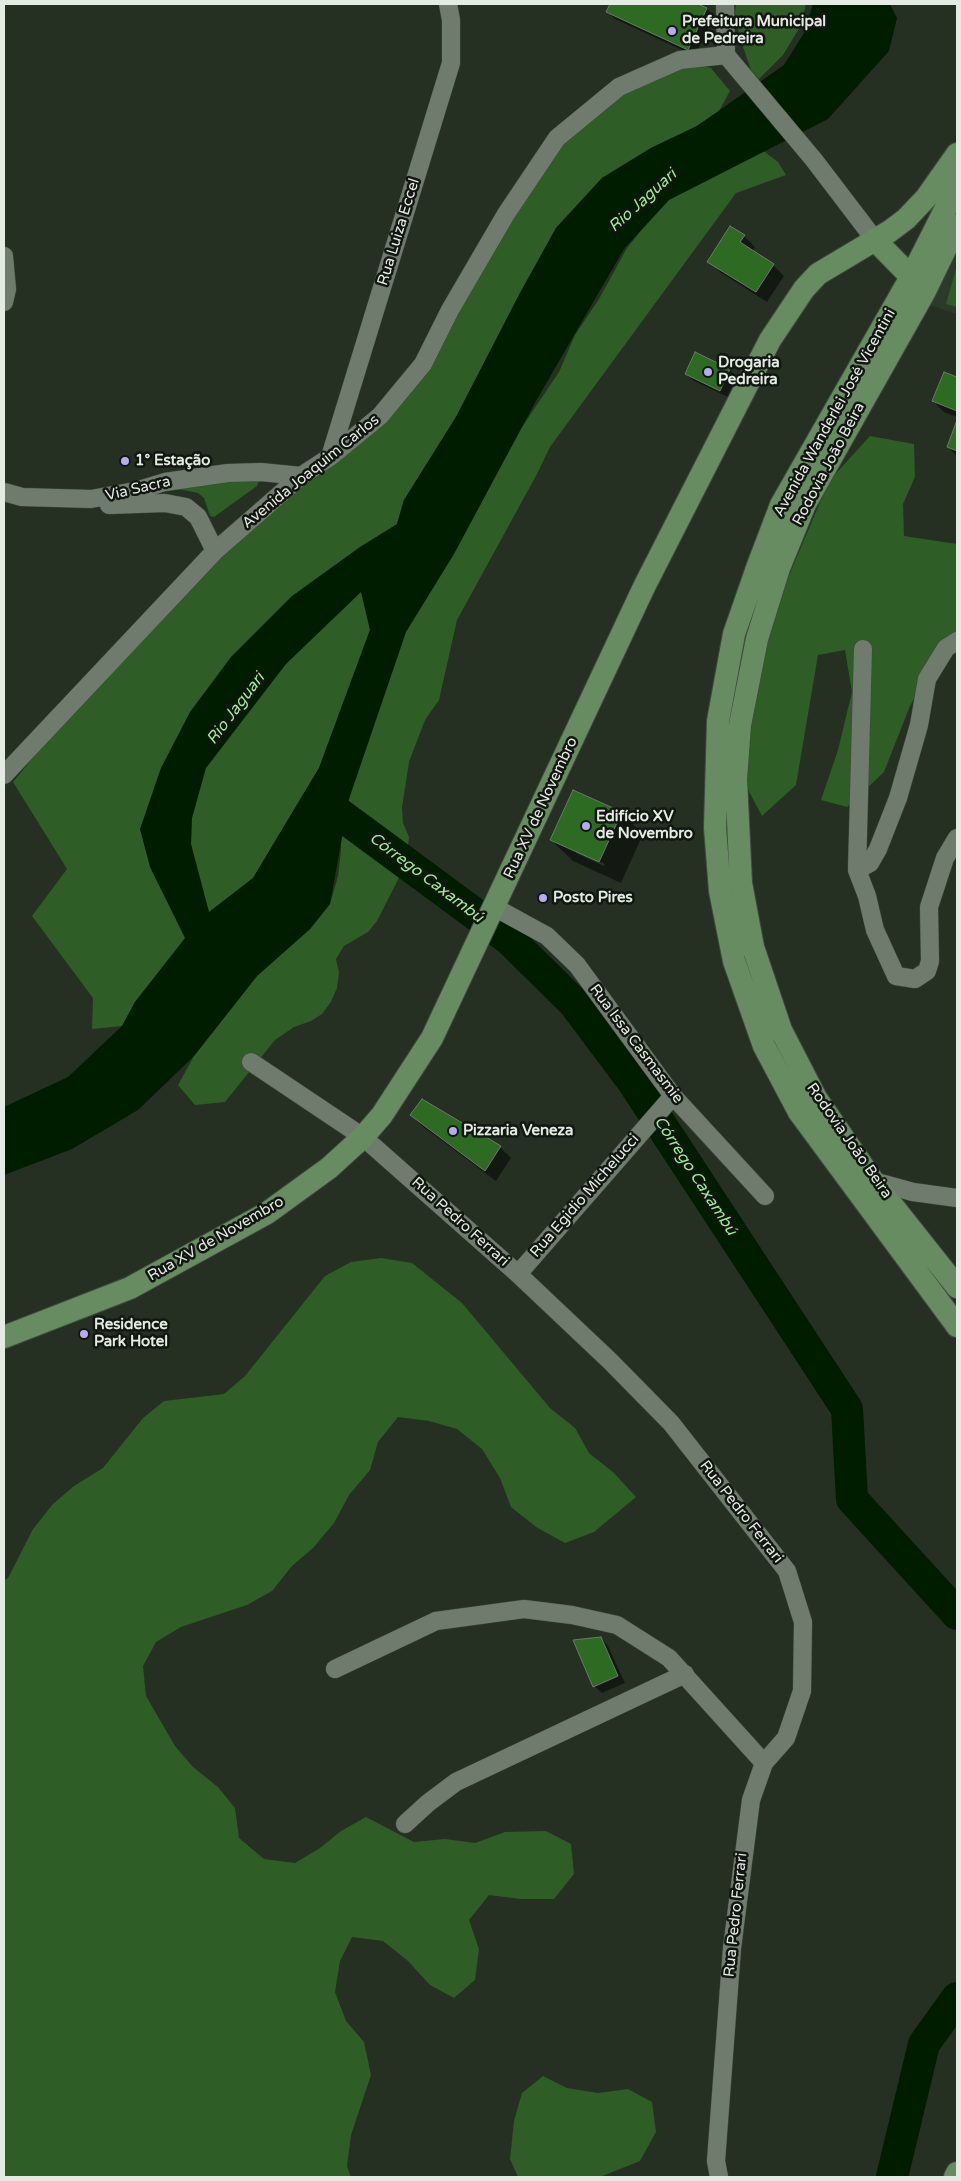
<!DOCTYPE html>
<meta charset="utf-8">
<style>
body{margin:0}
#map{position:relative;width:961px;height:2181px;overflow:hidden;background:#253023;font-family:"Varela Round",sans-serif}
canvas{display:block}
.frame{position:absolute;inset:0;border:5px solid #e4ebe3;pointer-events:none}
</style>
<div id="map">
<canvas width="961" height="2181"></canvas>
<div class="frame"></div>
</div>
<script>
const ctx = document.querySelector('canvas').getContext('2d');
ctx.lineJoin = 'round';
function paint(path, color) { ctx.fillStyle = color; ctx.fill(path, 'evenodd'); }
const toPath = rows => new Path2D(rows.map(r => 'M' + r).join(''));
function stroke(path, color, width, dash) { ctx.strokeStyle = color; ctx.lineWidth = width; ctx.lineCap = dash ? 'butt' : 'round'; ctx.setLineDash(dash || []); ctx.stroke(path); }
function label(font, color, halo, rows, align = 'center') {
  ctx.font = font + ' "Varela Round",sans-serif'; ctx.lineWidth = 5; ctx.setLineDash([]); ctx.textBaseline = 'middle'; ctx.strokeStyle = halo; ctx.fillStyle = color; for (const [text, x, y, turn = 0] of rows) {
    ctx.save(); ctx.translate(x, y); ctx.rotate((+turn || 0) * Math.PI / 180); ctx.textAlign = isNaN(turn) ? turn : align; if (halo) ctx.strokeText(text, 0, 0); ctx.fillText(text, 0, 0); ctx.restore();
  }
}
const built = toPath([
 [957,245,957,314,930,305]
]);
const green = toPath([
 [736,4,806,4,800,27,783,55,759,79,751,70,740,38,735,13],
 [690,63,711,68,730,91,719,111,697,126,651,148,602,178,556,228,520,293,456,417,404,500,397,524,362,591,370,630,319,768,253,878,201,919,135,1002,122,1026,92,1029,93,998,32,916,67,869,13,782,89,690,227,544,384,419,558,148,625,93],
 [753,143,778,162,786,175,736,193,550,447,537,474,457,620,439,700,425,720,409,762,402,808,403,823,409,837,406,864,377,921,368,932,344,946,336,959,339,972,337,988,331,1002,322,1014,311,1021,294,1027,275,1040,225,1102,195,1105,178,1085,194,1056,257,976,310,929,330,904,338,876,341,851,340,806,396,627,489,476,559,372,575,335,599,299,627,248,665,200],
 [957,265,957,307,946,304],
 [870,436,914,444,915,477,903,504,904,536,957,544,957,637,944,646,910,706,884,772,847,807,821,800,838,750,852,692,845,650,818,655,796,785,762,816,733,761,758,649,829,481],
 [251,475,259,481,257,486,214,517,210,516,204,498,198,493,178,489],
 [381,1258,412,1263,462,1303,550,1408,575,1428,589,1453,614,1473,636,1497,594,1532,565,1543,536,1527,511,1507,500,1478,482,1449,457,1429,429,1421,398,1417,378,1442,370,1470,349,1495,334,1523,313,1548,292,1566,272,1591,247,1605,181,1627,156,1642,143,1666,146,1696,175,1746,193,1767,218,1787,235,1808,239,1838,264,1859,295,1863,320,1848,341,1831,366,1817,414,1842,445,1839,475,1843,505,1832,546,1831,571,1844,574,1874,554,1899,520,1899,489,1895,469,1920,479,1949,475,1980,454,1998,430,1985,408,1961,383,1941,352,1937,340,1961,335,1992,346,2021,364,2042,371,2075,351,2135,347,2166,351,2177,4,2177,4,1580,8,1578,33,1529,53,1504,74,1486,103,1468,143,1418,164,1401,224,1394,245,1376,325,1276,351,1262],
 [543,2076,567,2088,598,2093,628,2089,652,2102,656,2132,640,2161,600,2177,518,2177,510,2159,514,2121,522,2093]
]);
const water = toPath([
 [813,4,890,4,897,18,889,51,828,119,669,200,624,249,536,401,454,554,406,632,349,799,330,904,310,929,257,976,194,1056,138,1110,72,1149,4,1175,4,1107,68,1077,122,1026,135,1002,185,938,150,867,140,829,161,768,190,712,231,657,292,596,360,547,397,524,404,500,456,417,520,293,556,228,602,178,651,148,697,126,784,65,804,33],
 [361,592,370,630,319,768,253,878,209,912,191,844,192,818,206,768,286,664]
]);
const shadow = toPath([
 [611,4,695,4,707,9,714,16,695,56,615,19,607,12],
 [744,236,755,247,752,252,773,265,784,276,767,302,720,272,709,261],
 [696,354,730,370,737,377,728,397,694,381,686,374],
 [945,374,957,379,957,417,944,412,933,401],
 [957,424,957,456,948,447],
 [621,813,643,834,621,883,573,861,551,840],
 [576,850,605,864,604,866,576,853],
 [422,1101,500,1147,511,1158,496,1181,422,1126,411,1115],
 [601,1638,608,1646,625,1683,602,1693,594,1686]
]);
const river = toPath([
 [330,807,509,939,573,1002,633,1082,847,1409,852,1499,957,1614],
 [892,2177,924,2044,957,1998]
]);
const building = toPath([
 [610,4,698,4,707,8,688,50,606,12,610,4],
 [730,226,745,235,740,242,774,264,756,292,707,262,730,226],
 [695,352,730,369,720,391,685,374,695,352],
 [944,372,957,377,957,411,932,401,944,372],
 [957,420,957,451,947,447,957,420],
 [573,790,622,812,599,862,550,840,573,790],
 [422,1099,501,1146,485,1171,410,1115,422,1099],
 [601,1637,618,1676,593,1687,573,1640,601,1637]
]);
const minor = toPath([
 [725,4,726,55],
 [726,55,814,160,875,240],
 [4,256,7,289,4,302],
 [330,457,451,63,451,20,448,4],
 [4,492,22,497,91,499,135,491,165,482,228,473,261,472,301,476],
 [109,505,165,503,186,507,198,517,215,551],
 [863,649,857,870,867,896,875,930,896,976,915,979,927,971,930,961,929,907,945,858,957,838],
 [4,775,215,551,301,476,330,457,380,416,423,364,450,310,506,214,557,138,619,87,680,60,726,55],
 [857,870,870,863,878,849,898,798,919,725,927,679,946,648,957,641],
 [494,907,547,936,577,965,673,1096,765,1196],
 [251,1062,363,1137,518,1274,610,1361,671,1423,787,1571,803,1622,802,1691,786,1738,764,1763,751,1800,732,1948,716,2161,719,2177],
 [873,1181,913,1192,957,1198],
 [518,1274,673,1096],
 [335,1669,436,1621,524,1609,572,1615,617,1625,669,1658,764,1763],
 [405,1824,428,1803,456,1782,685,1674]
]);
const major = toPath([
 [957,186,911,277,781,505,757,568,734,634,718,721,715,828,720,891,734,961,764,1046,799,1112,957,1326],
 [957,225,925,291,805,504,779,568,757,639,740,725,736,779,741,883,753,947,781,1030,816,1098,873,1181,957,1287],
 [875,240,920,286],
 [4,1337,130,1288,267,1213,329,1168,363,1137,382,1115,432,1038,644,587,770,340,804,289,818,274,890,231,906,219,926,198,957,154],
 [955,2177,957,2173]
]);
const markers = [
 [672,31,5,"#b7abf8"],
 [708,372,5,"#b7abf8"],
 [125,461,5,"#b7abf8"],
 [586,826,5,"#b7abf8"],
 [543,898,5,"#b7abf8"],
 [453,1131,5,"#b7abf8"],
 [84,1334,5,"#b7abf8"]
];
const poiNames = [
 ["Prefeitura Municipal",682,22],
 ["de Pedreira",682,39],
 ["Drogaria",718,363],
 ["Pedreira",718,380],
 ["1° Estação",135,461],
 ["Edifício XV",596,817],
 ["de Novembro",596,834],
 ["Posto Pires",553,898],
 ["Pizzaria Veneza",463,1131],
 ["Residence",94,1325],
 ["Park Hotel",94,1342]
];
const streetNames = [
 ["Rua Luiza Eccel",399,232,-73],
 ["Avenida Wanderlei José Vicentini",835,413,-61],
 ["Rodovia João Beira",829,464,-62],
 ["Avenida Joaquim Carlos",311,472,-39],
 ["Via Sacra",138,489,-13],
 ["Rua XV de Novembro",541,808,-65],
 ["Rua Issa Casmasmie",636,1044,53],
 ["Rodovia João Beira",849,1141,55],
 ["Rua Egidio Michelucci",585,1196,-49],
 ["Rua Pedro Ferrari",460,1222,42],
 ["Rua XV de Novembro",216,1239,-30],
 ["Rua Pedro Ferrari",741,1512,52],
 ["Rua Pedro Ferrari",736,1915,-84]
];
const waterNames = [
 ["Rio Jaguari",643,201,-42],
 ["Rio Jaguari",236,709,-53],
 ["Córrego Caxambú",426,878,37],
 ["Córrego Caxambú",695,1176,57]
];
paint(built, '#2b3a29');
paint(green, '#2e5d25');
paint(water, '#001d00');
paint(shadow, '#0007');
stroke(river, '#001d00', 32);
paint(building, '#2d6a22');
stroke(building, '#6d796a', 1);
stroke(minor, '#414b40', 19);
stroke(major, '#414b40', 24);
stroke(minor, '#6f7c6d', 18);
stroke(major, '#688c62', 22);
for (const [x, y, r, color] of markers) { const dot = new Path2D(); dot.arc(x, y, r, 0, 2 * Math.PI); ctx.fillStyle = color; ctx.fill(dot); stroke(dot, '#111610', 2); }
label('bold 15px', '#e4ebe3', '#111610', poiNames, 'left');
label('15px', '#e4ebe3', '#111610', streetNames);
label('italic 16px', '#9bee8d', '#111610', waterNames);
</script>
